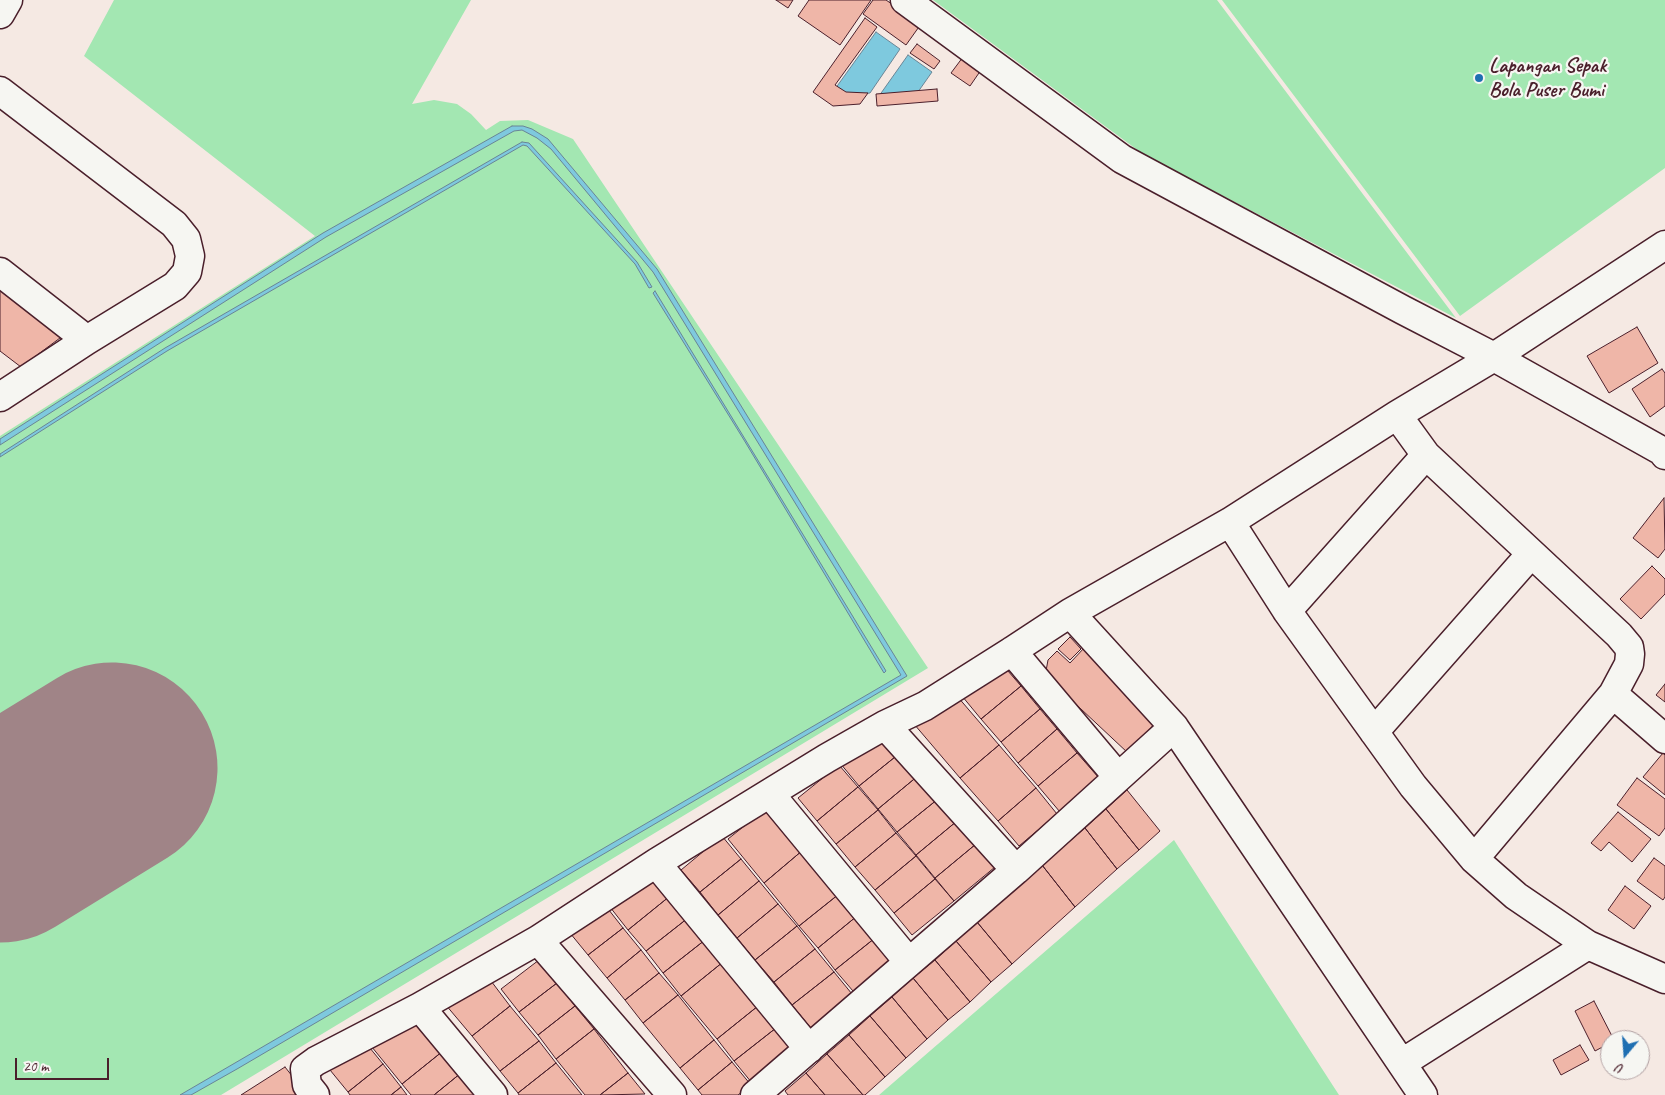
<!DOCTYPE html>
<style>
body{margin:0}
#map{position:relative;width:1665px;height:1095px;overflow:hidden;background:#f5e9e3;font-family:Caveat,sans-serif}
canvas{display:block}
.north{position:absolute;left:1600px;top:1030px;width:50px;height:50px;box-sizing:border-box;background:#f6f6f2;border:1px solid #b1a0a2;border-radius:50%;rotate:198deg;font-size:14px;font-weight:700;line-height:20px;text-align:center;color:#4a1f2b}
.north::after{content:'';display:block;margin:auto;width:18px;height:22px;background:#1f6fb2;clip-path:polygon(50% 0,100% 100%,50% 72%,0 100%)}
.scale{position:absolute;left:15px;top:1058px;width:94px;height:22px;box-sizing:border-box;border:2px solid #4a1f2b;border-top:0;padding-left:6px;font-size:15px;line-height:18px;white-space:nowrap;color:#4a1f2b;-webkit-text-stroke:4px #f6f6f2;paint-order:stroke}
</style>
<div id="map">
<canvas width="1665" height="1095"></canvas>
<div class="north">U</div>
<div class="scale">20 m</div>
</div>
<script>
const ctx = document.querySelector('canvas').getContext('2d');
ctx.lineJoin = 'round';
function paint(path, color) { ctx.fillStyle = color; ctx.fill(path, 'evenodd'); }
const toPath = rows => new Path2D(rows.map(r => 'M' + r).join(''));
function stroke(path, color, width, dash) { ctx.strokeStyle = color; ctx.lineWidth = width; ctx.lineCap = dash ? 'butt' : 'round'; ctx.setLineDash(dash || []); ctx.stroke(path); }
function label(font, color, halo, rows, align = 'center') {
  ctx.font = font + ' Caveat,sans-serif'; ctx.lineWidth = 4.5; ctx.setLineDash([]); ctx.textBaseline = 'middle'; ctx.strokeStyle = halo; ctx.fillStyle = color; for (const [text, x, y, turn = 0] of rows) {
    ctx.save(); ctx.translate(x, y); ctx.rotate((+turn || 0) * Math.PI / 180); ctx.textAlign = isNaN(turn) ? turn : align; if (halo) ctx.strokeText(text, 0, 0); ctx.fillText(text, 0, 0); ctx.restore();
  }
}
const green = toPath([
 [114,0,471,0,412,104,434,100,457,104,471,114,486,130,500,121,528,120,573,139,928,668,221,1095,0,1095,0,919,148,829,76,707,0,754,0,436,315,236,84,56],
 [933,0,1217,0,1456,318,1143,154],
 [1222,0,1665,0,1665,168,1460,316],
 [1174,840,1339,1095,879,1095]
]);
const water = toPath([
 [876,32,900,49,870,93,843,95,835,89,876,32],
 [908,55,932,72,913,99,879,96,908,55],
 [512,126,523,126,532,129,548,139,657,269,907,676,237,1069,191,1095,180,1095,901,675,653,272,551,149,537,138,522,130,514,131,326,237,0,445,0,439,323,233,512,126],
 [522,142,529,143,637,262,652,287,649,288,635,264,527,146,523,145,167,351,0,457,0,454,165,348,522,142],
 [655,291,869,643,886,671,884,673,744,440,653,293,655,291]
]);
const runway = toPath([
 [0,837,112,768]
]);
const building = toPath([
 [776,0,793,0,788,8,776,0],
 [809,0,871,0,840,45,798,16,809,0],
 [873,0,886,0,921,24,906,45,863,14,873,0],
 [865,18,877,27,835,85,846,92,868,93,860,104,833,106,813,92,865,18],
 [917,44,940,61,934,69,910,53,917,44],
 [963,57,981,70,970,86,951,73,963,57],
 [937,89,938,101,877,106,876,94,937,89],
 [0,289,64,335,21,367,0,351,0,289],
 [1637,327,1658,363,1609,393,1587,356,1637,327],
 [1662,369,1665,373,1665,406,1650,417,1632,389,1662,369],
 [1664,498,1665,549,1658,558,1633,538,1664,498],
 [1652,566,1665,579,1665,594,1641,619,1620,599,1652,566],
 [1070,637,1081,649,1070,660,1058,649,1070,637],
 [1085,647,1158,720,1128,753,1050,680,1046,671,1048,660,1057,651,1070,663,1085,647],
 [1001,663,1021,686,981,719,962,696,1001,663],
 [1665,684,1665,702,1656,695,1665,684],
 [1021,686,1040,709,1001,742,981,719,1021,686],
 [957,696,999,745,960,778,914,724,957,696],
 [1040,709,1057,729,1018,763,1001,742,1040,709],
 [1057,729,1077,753,1038,786,1018,763,1057,729],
 [881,730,900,753,859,786,840,763,881,730],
 [999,745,1036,788,998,821,960,778,999,745],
 [900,753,919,775,878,809,859,786,900,753],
 [1077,753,1099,778,1060,812,1038,786,1077,753],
 [1663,753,1665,755,1665,795,1643,777,1663,753],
 [839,765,858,787,817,821,798,798,839,765],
 [919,775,938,799,897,832,878,809,919,775],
 [1637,778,1665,799,1665,828,1659,836,1617,805,1637,778],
 [858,787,878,810,836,844,817,821,858,787],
 [1036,788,1057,814,1019,846,998,821,1036,788],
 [1127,790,1160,831,1139,850,1106,809,1127,790],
 [938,799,957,821,916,855,897,832,938,799],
 [768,807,803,850,764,883,728,839,768,807],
 [1106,809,1139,850,1117,869,1085,828,1106,809],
 [878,810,896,833,855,867,836,844,878,810],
 [1618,812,1651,839,1632,862,1609,842,1601,851,1591,843,1618,812],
 [957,821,976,844,935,878,916,855,957,821],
 [1085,828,1117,869,1075,907,1042,865,1085,828],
 [896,833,916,856,875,890,855,867,896,833],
 [722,836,741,859,700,892,681,870,722,836],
 [976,844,995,867,954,901,935,878,976,844],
 [803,850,839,894,799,926,764,883,803,850],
 [916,856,935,879,894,913,875,890,916,856],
 [1654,858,1665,866,1665,897,1663,900,1637,881,1654,858],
 [741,859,759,881,718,915,700,892,741,859],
 [1042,865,1075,907,1012,964,977,922,1042,865],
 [652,875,670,896,628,930,610,907,652,875],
 [935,879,954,901,912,935,894,913,935,879],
 [759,881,778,904,737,938,718,915,759,881],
 [1625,886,1651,906,1634,929,1608,910,1625,886],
 [839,894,857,916,818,948,799,926,839,894],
 [670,896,688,918,646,951,628,930,670,896],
 [778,904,797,926,755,960,737,938,778,904],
 [605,905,623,928,588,955,570,933,605,905],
 [857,916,875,938,835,970,818,948,857,916],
 [688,918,705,940,663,973,646,951,688,918],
 [977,922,1012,964,991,982,956,941,977,922],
 [797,926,815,949,774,982,755,960,797,926],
 [623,928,641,950,607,978,588,955,623,928],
 [875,938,893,959,853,991,835,970,875,938],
 [705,940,723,962,681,996,663,973,705,940],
 [956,941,991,982,970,1002,935,960,956,941],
 [815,949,834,972,792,1005,774,982,815,949],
 [641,950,659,973,625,1000,607,978,641,950],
 [539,960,557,983,519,1012,501,989,539,960],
 [935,960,970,1002,948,1020,913,978,935,960],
 [723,962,758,1006,717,1039,681,996,723,962],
 [834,972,852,994,811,1028,792,1005,834,972],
 [485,973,510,1006,472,1036,445,1004,485,973],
 [659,973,678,995,643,1023,625,1000,659,973],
 [913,978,948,1020,927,1039,892,997,913,978],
 [557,983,575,1006,538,1035,519,1012,557,983],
 [678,995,714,1040,680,1068,643,1023,678,995],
 [892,997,927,1039,906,1058,870,1016,892,997],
 [1594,1001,1614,1040,1610,1040,1610,1043,1595,1051,1575,1011,1594,1001],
 [510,1006,539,1041,500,1071,472,1036,510,1006],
 [575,1006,594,1029,556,1059,538,1035,575,1006],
 [758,1006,776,1028,734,1061,717,1039,758,1006],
 [414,1014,443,1051,402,1084,367,1041,414,1014],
 [870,1016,906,1058,885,1077,849,1035,870,1016],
 [776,1028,794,1050,752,1083,734,1061,776,1028],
 [594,1029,628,1073,600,1095,585,1095,556,1059,594,1029],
 [849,1035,885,1077,865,1095,863,1095,827,1054,849,1035],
 [714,1040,732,1062,698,1090,680,1068,714,1040],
 [539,1041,556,1063,518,1093,500,1071,539,1041],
 [365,1042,383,1064,348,1092,330,1070,365,1042],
 [1580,1045,1589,1060,1561,1075,1553,1060,1580,1045],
 [443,1051,461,1073,434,1095,411,1095,402,1084,443,1051],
 [827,1054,863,1095,825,1095,806,1073,827,1054],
 [732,1062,751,1085,738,1095,702,1095,698,1090,732,1062],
 [556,1063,582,1095,519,1095,518,1093,556,1063],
 [383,1064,401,1087,391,1095,350,1095,348,1092,383,1064],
 [285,1067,304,1091,299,1095,241,1095,285,1067],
 [461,1073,479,1095,434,1095,461,1073],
 [628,1073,645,1094,600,1095,628,1073],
 [806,1073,825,1095,788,1095,785,1091,806,1073],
 [401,1087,407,1095,391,1095,401,1087]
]);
const minor = toPath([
 [905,0,1122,159,1403,310,1494,357,1662,451,1665,455],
 [0,14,8,0],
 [0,91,174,224,186,239,190,256,187,272,175,286,87,340,0,397],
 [0,272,87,340],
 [1397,415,1426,455,1619,635,1629,647,1630,654,1629,664,1613,694,1474,859],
 [1230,522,1287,611,1413,786,1474,859,1516,896,1588,945,1665,979],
 [1287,611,1426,455],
 [1070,613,1174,727,1423,1095],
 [1012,651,1118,777],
 [1613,694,1665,739],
 [885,725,1016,870],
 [1374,732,1523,563],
 [770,794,908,961],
 [656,863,809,1049],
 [538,940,672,1095],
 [420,1007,493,1095],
 [1402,1063,1588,945],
 [315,1095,307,1085,305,1069,316,1061,420,1007,538,940,656,863,827,758,885,725,925,706,1012,651,1070,613,1230,522,1397,415,1494,357,1665,245],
 [755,1095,1016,870,1174,727]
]);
const markers = [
 [1479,78,5,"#1f6fb2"]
];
const poiNames = [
 ["Lapangan Sepak",1489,66],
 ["Bola Puser Bumi",1489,90]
];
paint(green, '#a3e7b2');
paint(water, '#7ec9de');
stroke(water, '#698596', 1);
stroke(runway, '#a08487', 211);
paint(building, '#efb6a8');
stroke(building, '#4a1f2b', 1);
stroke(minor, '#4a1f2b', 31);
stroke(minor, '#f6f6f2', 28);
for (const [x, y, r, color] of markers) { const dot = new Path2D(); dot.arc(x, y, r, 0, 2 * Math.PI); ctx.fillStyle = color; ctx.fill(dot); stroke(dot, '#f6f6f2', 2); }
label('bold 21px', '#4a1f2b', '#f6f6f2', poiNames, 'left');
</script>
